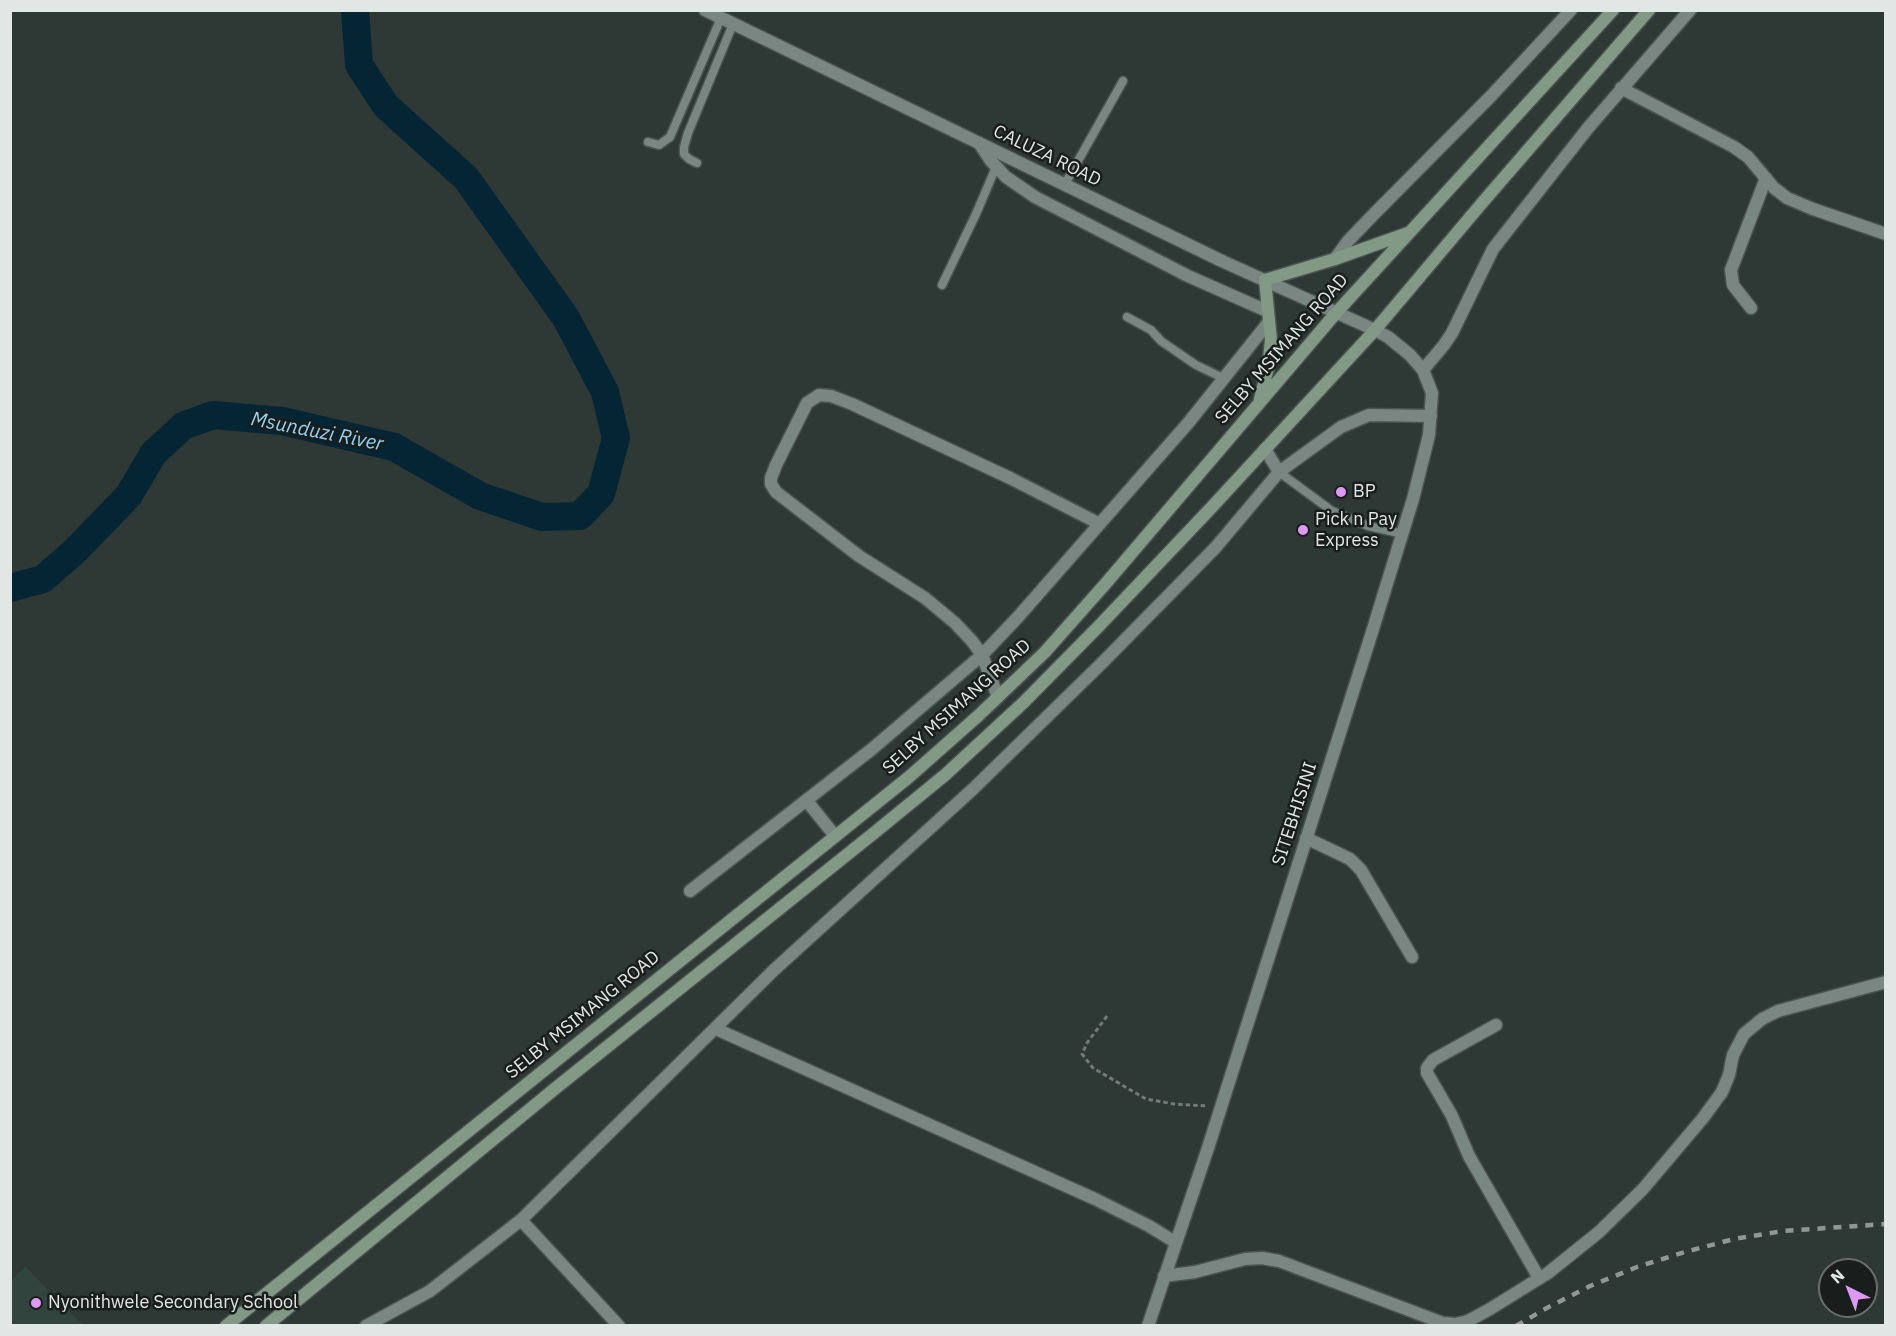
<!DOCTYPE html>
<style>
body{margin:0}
#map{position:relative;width:1896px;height:1336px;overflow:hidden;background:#2e3835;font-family:"IBM Plex Sans",sans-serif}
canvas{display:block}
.frame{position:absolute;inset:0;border:12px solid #e0e7e5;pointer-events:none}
.north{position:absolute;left:1818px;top:1258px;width:60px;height:60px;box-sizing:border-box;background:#191e1d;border:2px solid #696e6d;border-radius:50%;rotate:318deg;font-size:16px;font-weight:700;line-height:24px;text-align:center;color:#e0e7e5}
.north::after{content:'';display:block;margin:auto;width:21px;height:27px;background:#dd99f4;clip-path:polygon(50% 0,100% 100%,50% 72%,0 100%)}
</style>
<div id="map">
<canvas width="1896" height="1336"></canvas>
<div class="frame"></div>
<div class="north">N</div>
</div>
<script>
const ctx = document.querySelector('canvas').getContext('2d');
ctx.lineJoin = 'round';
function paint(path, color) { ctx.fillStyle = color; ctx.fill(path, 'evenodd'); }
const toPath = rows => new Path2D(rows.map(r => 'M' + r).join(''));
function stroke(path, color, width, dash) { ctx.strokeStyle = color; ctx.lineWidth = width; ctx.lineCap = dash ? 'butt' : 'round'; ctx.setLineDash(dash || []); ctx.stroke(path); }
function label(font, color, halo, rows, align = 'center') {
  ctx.font = font + ' "IBM Plex Sans",sans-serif'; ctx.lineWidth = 5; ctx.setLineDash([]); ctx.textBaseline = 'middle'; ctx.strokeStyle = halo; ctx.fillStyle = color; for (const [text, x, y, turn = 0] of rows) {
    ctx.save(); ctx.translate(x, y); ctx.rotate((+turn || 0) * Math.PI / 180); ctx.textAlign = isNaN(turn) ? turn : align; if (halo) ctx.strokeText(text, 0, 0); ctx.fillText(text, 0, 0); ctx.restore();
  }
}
const built = toPath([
 [26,1267,83,1325,11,1325,11,1280]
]);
const river = toPath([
 [10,588,43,579,76,550,129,495,153,454,183,426,213,415,282,421,394,447,480,496,542,517,580,516,601,494,616,438,605,392,566,318,466,178,386,106,359,65,355,10]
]);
const path = toPath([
 [1107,1016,1087,1043,1082,1054,1093,1068,1146,1099,1174,1104,1208,1106]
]);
const service = toPath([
 [648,142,659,145,670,137,721,18],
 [697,163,689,159,684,154,684,147,688,133,733,24],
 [1065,184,1123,81],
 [942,285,976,214,996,167],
 [1127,317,1151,330,1161,341,1196,365,1225,379],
 [1279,472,1332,511,1368,526,1403,534]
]);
const minor = toPath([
 [1621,88,1734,147,1748,157,1774,188,1787,198,1813,209,1886,234],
 [979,143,991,161,1006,177,1035,197,1188,276,1267,311],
 [1335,259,1348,241,1374,214,1492,95,1571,10],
 [1751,308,1733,285,1731,270,1766,178],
 [1423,370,1444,345,1452,333,1493,249,1588,128,1690,10],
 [1279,472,1341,427,1369,415,1431,416],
 [998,697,982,655,972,641,955,623,925,598,859,556,776,492,771,484,771,478,776,465,807,403,819,395,831,396,852,404,1010,478,1100,524],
 [807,801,835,836],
 [1306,838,1350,859,1361,870,1412,957],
 [690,891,872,749,982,655,1018,617,1189,422,1268,323],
 [1496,1025,1433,1060,1427,1068,1427,1073,1452,1116,1469,1156,1539,1278],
 [716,1029,1095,1199,1149,1226,1175,1242],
 [521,1220,619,1326],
 [1164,1276,1195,1272,1245,1259,1262,1258,1279,1261,1443,1323,1456,1324,1468,1321,1490,1309,1548,1273,1599,1232,1643,1189,1703,1118,1722,1092,1729,1075,1733,1055,1744,1034,1762,1019,1778,1011,1886,982],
 [366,1326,430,1291,521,1220,774,970,973,789,1103,662,1216,547,1279,472,1265,449],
 [1148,1326,1208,1148,1373,629,1413,499,1429,435,1432,393,1423,370,1410,355,1388,337,1375,330]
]);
const tertiary = toPath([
 [705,10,1224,262,1375,330]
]);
const secondary = toPath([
 [1260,399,1268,368,1271,340,1265,280,1335,259,1408,233],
 [226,1326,909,777,978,716,1045,652,1107,582,1336,313,1613,10],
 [266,1326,557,1087,874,833,945,775,1023,703,1099,626,1211,508,1375,330,1482,203,1649,10]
]);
const rail = toPath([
 [1516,1326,1545,1309,1590,1286,1637,1267,1685,1252,1734,1239,1783,1231,1886,1224]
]);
const markers = [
 [1341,492,6,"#dd99f4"],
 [1303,530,6,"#dd99f4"],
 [36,1303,6,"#dd99f4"]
];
const streetNames = [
 ["CALUZA ROAD",1047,156,26],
 ["SELBY MSIMANG ROAD",1282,349,-49],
 ["SELBY MSIMANG ROAD",957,707,-42],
 ["SITEBHISINI",1295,814,-72],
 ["SELBY MSIMANG ROAD",583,1015,-39]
];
const poiNames = [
 ["BP",1353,492],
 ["Pick n Pay",1315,520],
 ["Express",1315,541],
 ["Nyonithwele Secondary School",48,1303]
];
const waterNames = [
 ["Msunduzi River",317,432,11]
];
paint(built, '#31443e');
stroke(river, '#042634', 28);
stroke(service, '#4b5450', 11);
stroke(minor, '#4b5450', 15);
stroke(tertiary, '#4b5450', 15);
stroke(secondary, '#4b5450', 15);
stroke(path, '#727b78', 3, [4.5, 3]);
stroke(service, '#7a8682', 8);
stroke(minor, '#7a8682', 12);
stroke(tertiary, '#7a8682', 12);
stroke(secondary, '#819985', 12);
stroke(rail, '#909896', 4.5, [8, 8]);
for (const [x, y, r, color] of markers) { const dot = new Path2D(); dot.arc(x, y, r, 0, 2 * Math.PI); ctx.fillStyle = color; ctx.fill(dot); stroke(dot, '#191e1d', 2); }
label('18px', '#e0e7e5', '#191e1d', streetNames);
label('18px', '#e0e7e5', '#191e1d', poiNames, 'left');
label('italic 20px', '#8dd4f6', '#191e1d', waterNames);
</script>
